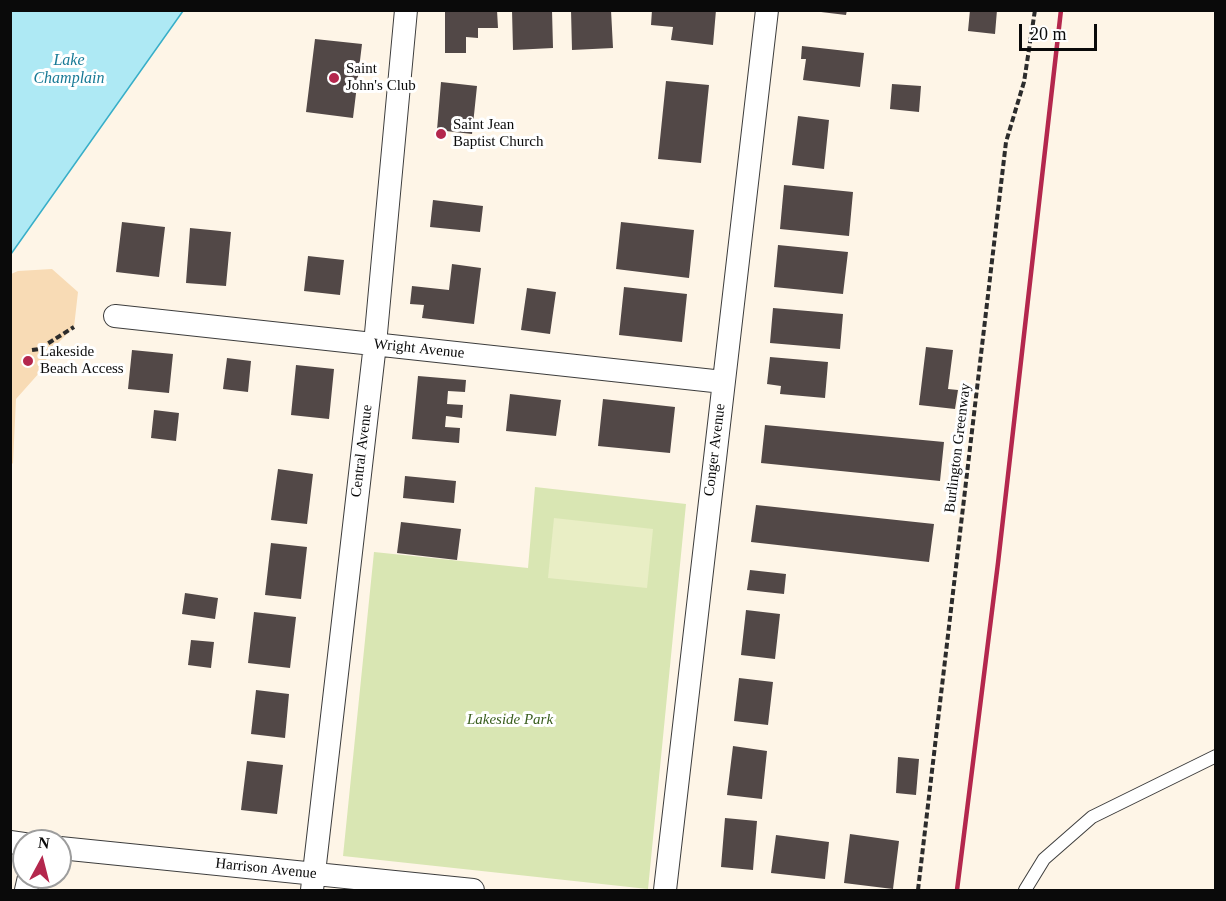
<!DOCTYPE html>
<style>
body{margin:0}
#map{position:relative;width:1226px;height:901px;overflow:hidden;background:#fef5e7;font-family:Georgia,serif}
canvas{display:block}
.frame{position:absolute;inset:0;border:12px solid #0a0a0a;pointer-events:none}
.north{position:absolute;left:12px;top:829px;width:60px;height:60px;box-sizing:border-box;background:#fff;border:2px solid #9d9d9d;border-radius:50%;rotate:7deg;font-size:16px;font-weight:700;line-height:24px;text-align:center;color:#0a0a0a}
.north::after{content:'';display:block;margin:auto;width:21px;height:27px;background:#b4274d;clip-path:polygon(50% 0,100% 100%,50% 72%,0 100%)}
.scale{position:absolute;left:1019px;top:24px;width:78px;height:27px;box-sizing:border-box;border:3px solid #0a0a0a;border-top:0;padding-left:8px;font-size:18px;line-height:21px;white-space:nowrap;color:#0a0a0a;-webkit-text-stroke:4px #fff;paint-order:stroke}
</style>
<div id="map">
<canvas width="1226" height="901"></canvas>
<div class="frame"></div>
<div class="north">N</div>
<div class="scale">20 m</div>
</div>
<script>
const ctx = document.querySelector('canvas').getContext('2d');
ctx.lineJoin = 'round';
function paint(path, color) { ctx.fillStyle = color; ctx.fill(path, 'evenodd'); }
const toPath = rows => new Path2D(rows.map(r => 'M' + r).join(''));
function stroke(path, color, width, dash) { ctx.strokeStyle = color; ctx.lineWidth = width; ctx.lineCap = dash ? 'butt' : 'round'; ctx.setLineDash(dash || []); ctx.stroke(path); }
function label(font, color, halo, rows, align = 'center') {
  ctx.font = font + ' Georgia,serif'; ctx.lineWidth = 6; ctx.setLineDash([]); ctx.textBaseline = 'middle'; ctx.strokeStyle = halo; ctx.fillStyle = color; for (const [text, x, y, turn = 0] of rows) {
    ctx.save(); ctx.translate(x, y); ctx.rotate((+turn || 0) * Math.PI / 180); ctx.textAlign = isNaN(turn) ? turn : align; if (halo) ctx.strokeText(text, 0, 0); ctx.fillText(text, 0, 0); ctx.restore();
  }
}
const green = toPath([
 [535,487,686,504,648,889,343,856,374,552,528,568]
]);
const sand = toPath([
 [52,269,78,292,74,327,51,350,40,372,16,399,13,463,11,465,11,274,18,271]
]);
const pitch = toPath([
 [554,518,653,529,647,588,548,578]
]);
const water = toPath([
 [11,10,183,11,11,254,10,11,11,10]
]);
const building = toPath([
 [445,10,497,10,498,28,478,28,478,38,466,37,466,53,445,53],
 [512,10,552,10,553,48,513,50],
 [571,10,611,10,613,48,572,50],
 [652,10,716,10,713,45,671,40,673,27,651,25],
 [821,10,847,10,846,15,821,12],
 [970,10,997,10,995,34,968,31],
 [315,39,362,44,353,118,306,112],
 [802,46,864,53,860,87,803,80,806,59,801,59],
 [666,81,709,85,701,163,658,159],
 [441,82,477,86,472,134,437,130],
 [892,84,921,86,919,112,890,109],
 [798,116,829,120,824,169,792,165],
 [784,185,853,192,849,236,780,229],
 [433,200,483,206,480,232,430,227],
 [122,222,165,227,159,277,116,272],
 [621,222,694,230,689,278,616,269],
 [190,228,231,232,226,286,186,283],
 [778,245,848,252,843,294,774,287],
 [308,256,344,260,340,295,304,291],
 [452,264,481,268,474,324,422,318,424,305,410,304,412,286,449,290],
 [624,287,687,294,682,342,619,335],
 [527,288,556,292,550,334,521,330],
 [773,308,843,314,840,349,770,343],
 [926,347,953,350,948,389,958,390,955,409,919,405],
 [132,350,173,354,169,393,128,389],
 [770,357,828,362,825,398,780,394,781,386,767,384],
 [227,358,251,361,248,392,223,389],
 [296,365,334,369,329,419,291,415],
 [418,376,466,380,465,392,448,391,447,404,463,405,462,418,446,416,445,427,460,428,459,443,412,439],
 [510,394,561,400,556,436,506,431],
 [603,399,675,407,670,453,598,446],
 [154,410,179,413,176,441,151,438],
 [765,425,944,442,940,481,761,463],
 [278,469,313,474,307,524,271,520],
 [405,476,456,481,454,503,403,498],
 [756,505,934,524,929,562,751,542],
 [401,522,461,529,457,560,397,553],
 [271,543,307,547,301,599,265,595],
 [750,570,786,574,784,594,747,590],
 [185,593,218,598,215,619,182,614],
 [746,610,780,614,775,659,741,655],
 [254,612,296,617,290,668,248,663],
 [191,640,214,642,211,668,188,665],
 [739,678,773,682,768,725,734,721],
 [256,690,289,694,285,738,251,734],
 [733,746,767,751,762,799,727,795],
 [898,757,919,759,916,795,896,793],
 [247,761,283,765,277,814,241,810],
 [725,818,757,821,753,870,721,867],
 [850,834,899,841,893,889,844,883],
 [776,835,829,842,825,879,771,873]
]);
const path = toPath([
 [32,350,39,349,74,327],
 [918,890,1006,142,1024,82,1035,10]
]);
const lane = toPath([
 [1025,890,1044,859,1092,817,1216,756]
]);
const street = toPath([
 [115,316,723,382],
 [10,842,24,844],
 [60,848,473,890],
 [26,890,29,877],
 [312,890,375,344,406,10],
 [665,890,767,10]
]);
const rail = toPath([
 [957,890,998,563,1061,10]
]);
const markers = [
 [334,78,6,"#b4274d"],
 [441,134,6,"#b4274d"],
 [28,361,6,"#b4274d"]
];
const poiNames = [
 ["Saint",346,69],
 ["John's Club",346,86],
 ["Saint Jean",453,125],
 ["Baptist Church",453,142],
 ["Lakeside",40,352],
 ["Beach Access",40,369]
];
const streetNames = [
 ["Wright Avenue",419,349,6],
 ["Burlington Greenway",958,448,-83],
 ["Conger Avenue",715,450,-83],
 ["Central Avenue",362,451,-83],
 ["Harrison Avenue",266,869,6]
];
const parkNames = [
 ["Lakeside Park",510,720]
];
const waterNames = [
 ["Lake",69,61],
 ["Champlain",69,79]
];
paint(green, '#d9e6b3');
paint(sand, '#f8dbb5');
paint(pitch, '#e9eec5');
paint(water, '#aee9f4');
stroke(water, '#37aec8', 1.5);
paint(building, '#524847');
stroke(lane, '#3d3d3d', 14);
stroke(street, '#3d3d3d', 24);
stroke(path, '#2c2c2c', 4, [6, 3]);
stroke(lane, '#fff', 12);
stroke(street, '#fff', 22);
stroke(rail, '#b4274d', 4.5);
for (const [x, y, r, color] of markers) { const dot = new Path2D(); dot.arc(x, y, r, 0, 2 * Math.PI); ctx.fillStyle = color; ctx.fill(dot); stroke(dot, '#fff', 2); }
label('15px', '#0a0a0a', '#fff', poiNames, 'left');
label('15px', '#0a0a0a', '#fff', streetNames);
label('italic 15px', '#395e1d', '#fff', parkNames);
label('italic 16px', '#187a96', '#fff', waterNames);
</script>
